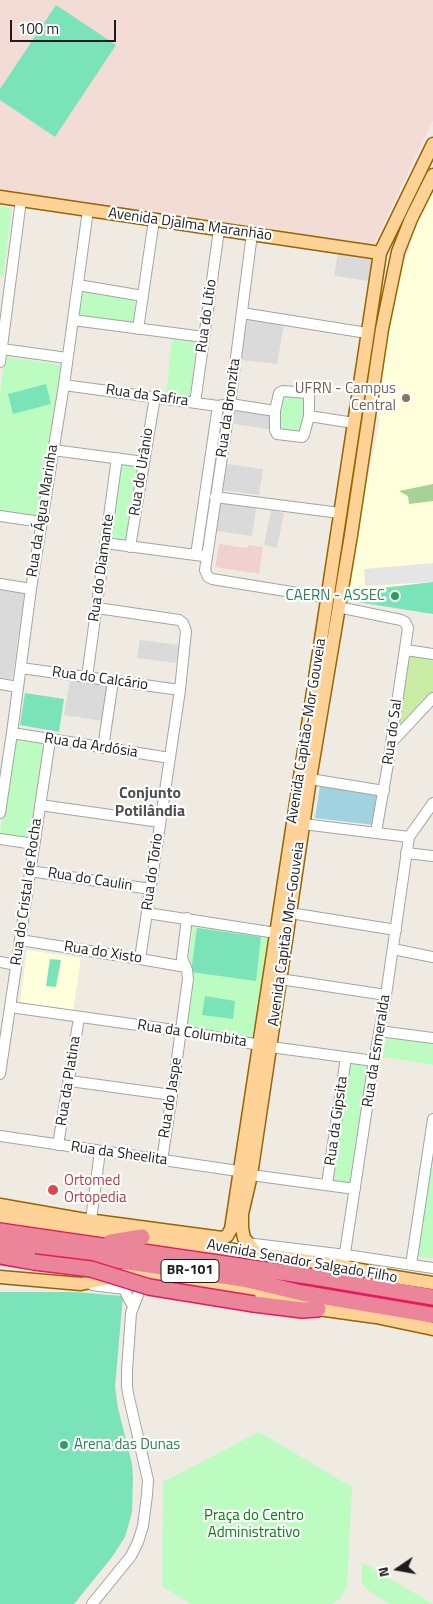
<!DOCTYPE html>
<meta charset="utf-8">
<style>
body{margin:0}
#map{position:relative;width:433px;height:1604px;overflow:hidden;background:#efebe2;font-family:"Titillium Web",sans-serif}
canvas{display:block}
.north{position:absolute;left:373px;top:1544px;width:50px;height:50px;-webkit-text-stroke:4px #fff;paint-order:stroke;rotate:258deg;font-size:14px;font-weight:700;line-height:20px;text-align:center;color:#1d1d1d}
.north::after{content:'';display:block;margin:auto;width:18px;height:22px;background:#1d1d1d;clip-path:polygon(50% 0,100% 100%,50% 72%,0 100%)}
.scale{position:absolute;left:10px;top:20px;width:106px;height:22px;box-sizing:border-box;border:2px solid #1d1d1d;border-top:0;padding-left:6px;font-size:15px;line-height:18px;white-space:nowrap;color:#1d1d1d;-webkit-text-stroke:4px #fff;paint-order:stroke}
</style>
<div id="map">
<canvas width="433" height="1604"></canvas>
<div class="north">N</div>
<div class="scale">100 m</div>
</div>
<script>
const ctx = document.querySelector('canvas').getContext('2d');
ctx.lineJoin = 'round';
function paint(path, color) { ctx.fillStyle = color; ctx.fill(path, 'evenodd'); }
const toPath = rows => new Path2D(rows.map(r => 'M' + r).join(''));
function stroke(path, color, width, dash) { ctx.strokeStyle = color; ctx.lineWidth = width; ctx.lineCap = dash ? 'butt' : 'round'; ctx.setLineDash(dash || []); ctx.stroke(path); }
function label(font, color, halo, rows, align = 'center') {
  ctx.font = font + ' "Titillium Web",sans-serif'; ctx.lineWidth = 4.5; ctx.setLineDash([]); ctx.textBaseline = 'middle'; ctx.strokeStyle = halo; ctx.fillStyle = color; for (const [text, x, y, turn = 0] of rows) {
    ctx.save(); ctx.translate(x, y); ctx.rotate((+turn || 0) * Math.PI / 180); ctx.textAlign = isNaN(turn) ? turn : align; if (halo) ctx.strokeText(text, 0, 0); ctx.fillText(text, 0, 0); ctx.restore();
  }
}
const residential = toPath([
 [338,252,373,257,369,281,334,276],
 [247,320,284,324,277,364,241,360],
 [235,411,270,416,269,429,234,424],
 [227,464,263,469,259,495,223,490],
 [220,503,256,508,252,536,216,531],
 [271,510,284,513,277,548,264,545],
 [0,590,25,593,12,679,0,678],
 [140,640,179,645,176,663,137,658],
 [70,680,108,686,102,721,64,715]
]);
const commercial = toPath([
 [219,544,247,548,248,545,263,547,259,574,215,567]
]);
const education = toPath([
 [433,193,433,582,354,591,351,590,349,585,364,497,380,420,376,413,398,277,410,247,408,238,420,213],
 [27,950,81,958,73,1011,20,1003]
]);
const military = toPath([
 [0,0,433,0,433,120,373,246,0,193]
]);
const grass = toPath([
 [407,655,433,658,433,693,394,734]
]);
const forest = toPath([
 [433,484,433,501,409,504,408,496,399,491]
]);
const park = toPath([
 [0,206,12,209,3,277,0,276],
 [80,290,136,297,133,324,77,318],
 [172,336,197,338,190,398,166,396],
 [5,357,63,365,39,521,0,514,0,394],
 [282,392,307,395,301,436,276,431],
 [121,463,139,466,128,542,109,539],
 [15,737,47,742,32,839,0,834],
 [194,920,274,938,259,1039,183,1030,188,963],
 [386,1037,433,1044,433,1065,383,1057],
 [348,1061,373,1061,352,1185,334,1182],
 [431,1167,433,1168,433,1258,416,1257,421,1212],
 [259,1432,352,1487,347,1588,340,1599,332,1604,190,1604,162,1586,163,1482],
 [362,1562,433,1604,389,1604,368,1590,362,1584]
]);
const pitch = toPath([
 [56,5,116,45,55,137,0,100,0,89],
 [46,384,51,404,13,414,8,394],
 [433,582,433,614,357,602,357,591],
 [25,693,64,699,59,732,20,725],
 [197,928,261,937,256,981,191,972],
 [50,959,61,960,56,987,46,986],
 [205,996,235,1001,233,1019,202,1015],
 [0,1292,74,1292,123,1296,115,1387,118,1408,132,1464,133,1478,132,1512,125,1537,112,1557,74,1604,0,1604]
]);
const parking = toPath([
 [433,563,433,582,365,586,364,569]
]);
const water = toPath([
 [320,786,380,793,374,825,315,818]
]);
const minor = toPath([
 [252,234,230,404,205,570,208,577,212,579,328,598],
 [78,285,143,296],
 [242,313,367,333],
 [73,320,204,337],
 [138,329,154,220],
 [2,349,67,358],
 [0,362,21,200],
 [64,385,218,406,230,404,275,411],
 [283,391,307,393,309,395,309,416,304,435,302,437,277,434,275,430,275,411,279,393,283,391],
 [195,403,219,230],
 [309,416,354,423],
 [53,450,144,462],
 [215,497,340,513],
 [0,516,41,522],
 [105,543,203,556],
 [130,547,155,397],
 [196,555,218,406],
 [0,584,31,589],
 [338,607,401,620,405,622,408,628,388,764,376,832],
 [97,608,179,620,183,623,186,631,180,690,140,959],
 [406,650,433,654],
 [21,668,180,690],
 [87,677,117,458],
 [0,684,18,687],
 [12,733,170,758],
 [391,743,433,698],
 [103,748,113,681],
 [310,779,384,791],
 [40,805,160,822],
 [0,813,12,733,31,589,64,385,88,210],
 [303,824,409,837],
 [0,839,34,844],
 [406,853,433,856],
 [30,871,150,889],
 [147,913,276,933],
 [290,913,396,930],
 [20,940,140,959,186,967],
 [393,949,433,957],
 [0,962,16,965],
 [280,979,386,995],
 [10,1007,181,1031,271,1047,374,1061],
 [379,1031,433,1038],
 [0,1074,50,740],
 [70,1081,172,1095],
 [0,1136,238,1171],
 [58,1145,79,1018],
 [162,1160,172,1095,188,979,187,970,182,958,187,918],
 [251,1175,355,1189],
 [327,1184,346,1057],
 [91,1220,100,1151],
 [246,1243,346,1255,433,1268],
 [411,1265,433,1119],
 [343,1266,374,1061,386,995,409,837,433,803],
 [92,1285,124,1289,131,1303],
 [92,1604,131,1556,138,1542,143,1526,147,1495,148,1480,129,1398,127,1387,127,1370,131,1313,144,1279]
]);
const major = toPath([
 [0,197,380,253],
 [0,1205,80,1219,222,1238,227,1236,231,1229,380,253,433,144],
 [0,1216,343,1266,389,1276,433,1283],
 [257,1254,244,1238,242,1228,242,1214,251,1175,310,779,351,535,382,329,398,252,411,219,433,175],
 [0,1277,81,1284,128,1274,146,1274,263,1293,318,1309,376,1317,433,1329]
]);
const highway = toPath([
 [0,1231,314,1277,433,1297],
 [111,1242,142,1237],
 [0,1243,243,1279,302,1293,433,1315],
 [0,1256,34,1262],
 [254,1304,302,1310,318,1309]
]);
const highwayBridge = toPath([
 [34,1262,91,1269,149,1287,254,1304]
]);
const markers = [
 [406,398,5,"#8d6e63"],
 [395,596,5,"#2e9e5b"],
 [53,1190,6,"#e0444e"],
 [64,1445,5,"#2e9e5b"]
];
const shields = [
 [190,1271,58]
];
const shieldNames = [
 ["BR-101",190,1271]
];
const streetNames = [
 ["Avenida Djalma Maranhão",190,225,8],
 ["Rua do Lítio",207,316,-82],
 ["Rua da Safira",147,396,8],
 ["Rua da Bronzita",229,408,-82],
 ["Rua do Urânio",142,472,-81],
 ["Rua da Água Marinha",43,511,-81],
 ["Rua do Diamante",102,568,-82],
 ["Rua do Calcário",100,679,8],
 ["Avenida Capitão-Mor Gouveia",307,731,-81],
 ["Rua do Sal",393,732,-82],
 ["Rua da Ardósia",91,746,9],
 ["Rua do Tório",153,872,-82],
 ["Rua do Caulin",90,880,9],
 ["Rua do Cristal de Rocha",27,892,-82],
 ["Avenida Capitão Mor-Gouveia",287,934,-82],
 ["Rua do Xisto",103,953,9],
 ["Rua da Columbita",192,1034,9],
 ["Rua da Esmeralda",377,1051,-81],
 ["Rua da Platina",69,1081,-81],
 ["Rua do Jaspe",171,1098,-81],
 ["Rua da Gipsita",337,1121,-82],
 ["Rua da Sheelita",119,1154,8],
 ["Avenida Senador Salgado Filho",302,1262,10]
];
const educationNames = [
 ["UFRN - Campus",396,389],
 ["Central",396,406]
];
const leisureNames = [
 ["CAERN - ASSEC",385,596],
 ["Arena das Dunas",74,1445,"left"]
];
const healthNames = [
 ["Ortomed",64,1181],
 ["Ortopedia",64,1198]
];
const parkNames = [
 ["Praça do Centro",254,1516],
 ["Administrativo",254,1533]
];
const neighbourhoodNames = [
 ["Conjunto",150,794],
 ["Potilândia",150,812]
];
paint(residential, '#dbdada');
paint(commercial, '#f1d1d0');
paint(education, '#ffffdb');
paint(military, '#f2dcd5');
paint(grass, '#c9eda5');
paint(forest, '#a7d195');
paint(park, '#bcfcc1');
paint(pitch, '#7be3ba');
paint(parking, '#e5e5e5');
paint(water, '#a0d2e0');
stroke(minor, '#a4a4a4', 12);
stroke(major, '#966400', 15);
stroke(highway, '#e31a60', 18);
stroke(minor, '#fff', 10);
stroke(major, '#ffd297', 12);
stroke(highway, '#eb8599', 15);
stroke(highwayBridge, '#e31a60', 18, []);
stroke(highwayBridge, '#eb8599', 15);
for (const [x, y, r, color] of markers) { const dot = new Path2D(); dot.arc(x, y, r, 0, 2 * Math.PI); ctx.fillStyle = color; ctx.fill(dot); stroke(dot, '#fff', 2); }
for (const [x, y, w] of shields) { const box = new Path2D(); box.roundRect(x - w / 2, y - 11.5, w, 23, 4); ctx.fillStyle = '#fff'; ctx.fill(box); stroke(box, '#1d1d1d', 1); }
label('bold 14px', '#1d1d1d', null, shieldNames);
label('15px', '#1d1d1d', '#fff', streetNames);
label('15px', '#785e54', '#fff', educationNames, 'right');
label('15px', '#27864d', '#fff', leisureNames, 'right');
label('15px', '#be3a42', '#fff', healthNames, 'left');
label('15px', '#05810f', '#fff', parkNames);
label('bold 16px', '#505050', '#fff', neighbourhoodNames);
</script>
